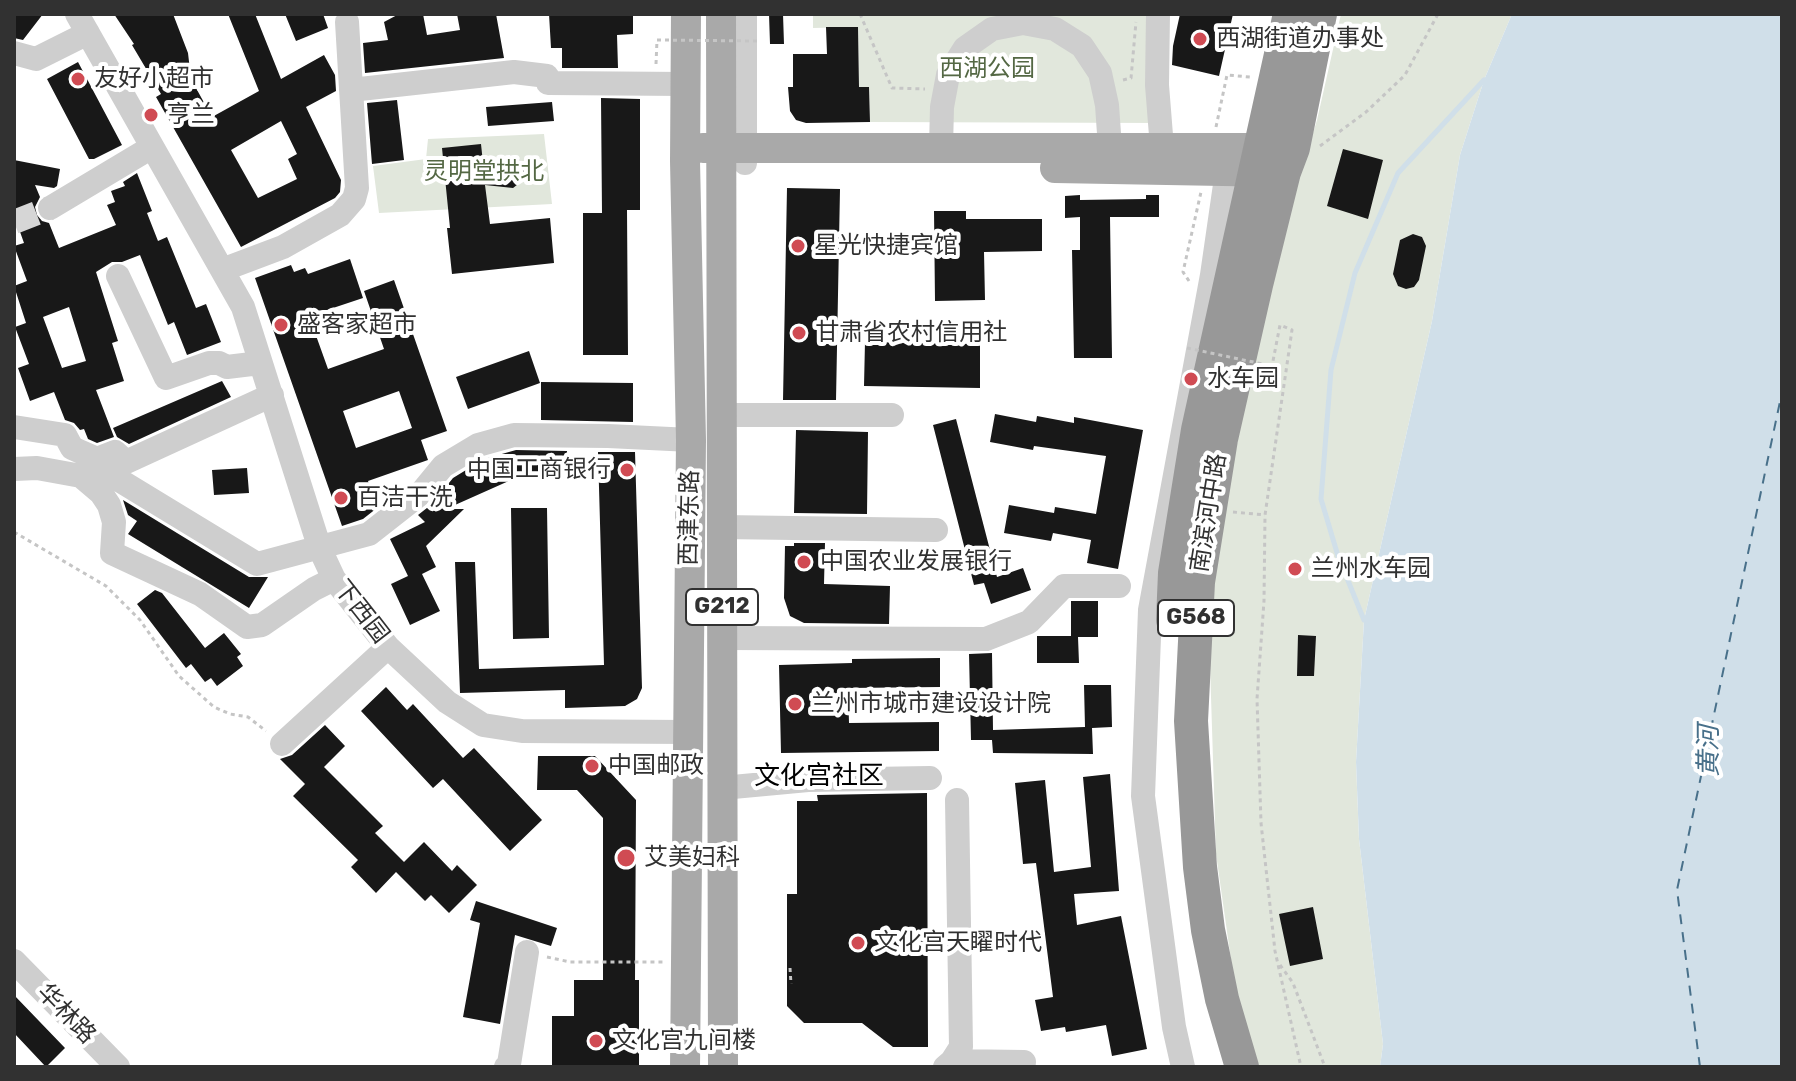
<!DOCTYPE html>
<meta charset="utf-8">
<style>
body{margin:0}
#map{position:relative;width:1796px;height:1081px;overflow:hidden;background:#fff;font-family:Rubik,sans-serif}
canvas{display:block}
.frame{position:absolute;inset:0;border:16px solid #313131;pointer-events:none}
</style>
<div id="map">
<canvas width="1796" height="1081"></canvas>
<div class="frame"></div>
</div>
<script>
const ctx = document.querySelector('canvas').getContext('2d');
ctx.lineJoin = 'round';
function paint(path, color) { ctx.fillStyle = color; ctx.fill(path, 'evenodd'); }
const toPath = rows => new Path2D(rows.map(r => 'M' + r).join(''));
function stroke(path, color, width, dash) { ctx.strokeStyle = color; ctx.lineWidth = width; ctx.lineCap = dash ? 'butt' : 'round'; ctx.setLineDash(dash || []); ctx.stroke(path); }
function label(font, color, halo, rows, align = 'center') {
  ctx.font = font + ' Rubik,"Noto Sans SC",sans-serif'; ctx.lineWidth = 8; ctx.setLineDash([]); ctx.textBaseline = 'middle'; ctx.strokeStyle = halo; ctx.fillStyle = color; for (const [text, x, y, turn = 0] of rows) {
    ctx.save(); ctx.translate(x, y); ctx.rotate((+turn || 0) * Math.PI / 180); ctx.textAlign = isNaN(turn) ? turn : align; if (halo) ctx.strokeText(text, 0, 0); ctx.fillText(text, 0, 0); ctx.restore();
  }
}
const green = toPath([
 [813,14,1162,14,1160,123,870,122,869,87,859,87,858,27,813,28],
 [1341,14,1512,14,1484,80,1460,155,1432,321,1364,620,1356,762,1359,839,1383,1044,1380,1067,1259,1067,1236,995,1216,854,1208,602,1248,384,1290,207,1317,120],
 [544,134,552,204,379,213,373,166,426,159,428,139]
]);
const water = toPath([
 [1512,14,1782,14,1782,1067,1380,1067,1383,1044,1359,839,1356,762,1364,620,1432,321,1460,155,1484,80]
]);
const stream = toPath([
 [1364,620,1338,556,1321,499,1331,370,1355,273,1398,173,1484,80]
]);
const ferry = toPath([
 [1700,1067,1677,890,1782,392]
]);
const building = toPath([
 [14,14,43,14,23,40,14,38],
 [114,14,173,14,188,53,191,79,212,117,259,91,228,14,255,14,281,79,324,55,335,75,336,91,306,107,341,180,340,192,335,198,241,247,156,97,161,94,132,45,134,44],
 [281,121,297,154,288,159,297,179,258,198,231,150],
 [285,14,323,14,328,28,296,41],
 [399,14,423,14,427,35,460,30,457,14,496,14,504,58,365,73,363,43,388,40,384,22],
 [549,14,633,14,633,34,617,35,618,68,562,68,562,48,551,48],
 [769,14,783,14,784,44,770,44],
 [1180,14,1233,14,1219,76,1172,65,1173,46],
 [826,27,858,27,859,87,869,87,870,122,806,123,796,120,790,111,788,87,793,87,793,54,827,54],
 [78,62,122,145,94,159,89,159,47,79],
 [601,98,640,99,640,210,627,210,628,355,583,355,583,213,602,213],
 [397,100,404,160,372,164,367,103],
 [552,102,554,121,488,126,486,107],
 [481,144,483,163,510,155,520,160,525,170,522,181,513,188,485,185,490,224,550,218,554,263,452,274,447,228,450,228,442,148],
 [1343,149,1383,160,1368,219,1327,206],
 [14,160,60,169,57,186,54,188,35,185,40,197,35,207,37,215,42,221,49,223,59,248,116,225,107,205,115,202,111,191,125,186,123,182,137,173,152,211,147,213,158,241,167,237,196,308,206,304,221,342,187,355,174,322,168,325,140,255,122,262,112,262,96,272,118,341,112,343,124,381,96,390,114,437,97,443,88,439,84,429,80,430,74,423,65,420,54,392,30,401,18,368,29,364,15,327,26,323,14,286,27,281,14,246,24,243,14,215],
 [69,307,86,361,62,368,43,317],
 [787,188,840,189,836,400,783,400],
 [1080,195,1080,200,1146,199,1146,195,1159,195,1159,217,1110,217,1112,358,1074,358,1072,250,1080,250,1080,217,1065,218,1065,196],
 [934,211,966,211,966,219,1042,219,1042,251,984,252,985,300,935,301],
 [1413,234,1422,237,1426,246,1419,280,1414,287,1406,289,1398,286,1393,274,1400,240],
 [350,259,363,298,309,316,328,369,384,349,364,291,394,280,447,431,421,440,428,460,368,481,377,508,363,519,342,526,255,278,291,265,294,272,305,268,308,274],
 [399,391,412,428,356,448,343,411],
 [865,342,980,344,980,388,864,386],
 [529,351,540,383,468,409,456,377],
 [222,381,231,397,129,444,117,437,113,428],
 [541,382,633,383,633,422,541,420],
 [995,414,1036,422,1037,416,1074,423,1074,417,1143,430,1118,569,1087,563,1091,540,1053,533,1051,541,1004,533,1009,505,1054,513,1055,507,1096,514,1106,456,1034,446,1033,450,990,442],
 [956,419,997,577,1023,568,1031,590,991,604,984,583,974,585,933,425],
 [796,430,868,432,867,514,794,513],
 [516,450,567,451,568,479,511,480,446,509,464,509,426,546,436,567,422,574,440,611,410,625,391,584,408,576,390,539,425,522,418,515,432,504,453,478,484,459],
 [598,452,635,452,642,688,637,699,625,706,565,708,565,690,460,693,455,562,475,562,479,669,604,665],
 [247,468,249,493,214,495,212,470],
 [123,500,249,577,268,577,249,608,128,534,137,521,128,515],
 [511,508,547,508,549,638,513,639],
 [794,543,825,543,824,584,890,586,889,624,804,623,790,616,784,598,785,546,794,546],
 [155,590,162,593,205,648,224,633,241,654,237,657,243,666,217,686,211,678,205,682,191,664,186,668,137,604],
 [1071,601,1098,601,1098,637,1078,637,1079,663,1037,663,1037,636,1071,636],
 [1298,635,1316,636,1314,676,1297,676],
 [992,653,993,730,1085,727,1084,685,1111,685,1112,727,1092,728,1093,754,993,753,992,740,971,740,969,654],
 [940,658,940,687,848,688,849,723,939,722,939,751,781,753,779,665,852,663,852,659],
 [386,687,407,710,413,704,463,758,474,748,542,820,510,851,443,779,433,788,361,711],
 [325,725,345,746,324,767,383,826,375,833,404,862,424,842,452,871,457,865,477,885,449,913,431,895,425,901,396,872,376,893,351,867,358,860,293,796,305,784,280,759,292,755],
 [538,756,595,756,636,800,635,980,639,980,639,1067,552,1067,552,1016,574,1016,574,980,603,980,603,818,577,790,537,790],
 [1110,774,1119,891,1074,894,1077,925,1121,916,1147,1049,1112,1056,1106,1025,1066,1032,1065,1027,1041,1031,1035,1000,1053,997,1036,863,1023,864,1015,783,1045,780,1054,872,1091,867,1083,777],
 [927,793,928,1047,893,1047,862,1023,804,1023,787,1006,787,894,797,894,797,801,818,801,817,795],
 [476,901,557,928,551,946,515,935,500,1024,463,1017,480,923,470,920],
 [1313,907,1323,959,1290,966,1279,914],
 [14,995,65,1048,46,1067,14,1033]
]);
const minorTunnel = toPath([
 [14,222,50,208]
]);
const path = toPath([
 [860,14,892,88,925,89],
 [656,64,657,40],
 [1123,80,1131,78,1136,22],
 [1216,127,1227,75,1250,77],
 [1320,146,1366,112,1405,75,1438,14],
 [1189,281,1183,272,1201,192],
 [1261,381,1272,366,1280,325,1292,330,1265,515,1264,601,1257,699,1261,823,1275,951,1301,1067],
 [1233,512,1265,515],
 [14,532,106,586,140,620,179,676,214,707,230,714,248,717,266,731],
 [547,957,570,962,663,962],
 [1280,965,1293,983,1325,1067],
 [790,968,791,984]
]);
const minor = toPath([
 [77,14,243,307,320,549,334,579,388,647,447,702,483,725,522,731,687,732],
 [745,14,745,163],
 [1158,14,1157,85,1162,148],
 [14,53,36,59,88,33],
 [351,90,514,72,547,76,548,83,686,84],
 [941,148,942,107,948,75,965,48,992,29,1023,23,1055,29,1082,46,1100,73,1107,105,1110,148],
 [50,208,152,147],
 [222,270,283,247,340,215,354,199,357,188,347,22],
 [118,276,166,378,209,363,219,363,227,367,260,363],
 [721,415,892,415],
 [14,427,65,435,72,448,97,459,115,452,126,462,272,395],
 [97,459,96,466,257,564,369,534,420,494,443,466,478,445,514,435,608,436,691,440],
 [14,469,37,468,81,476,101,493,109,505,114,522,112,553,200,594,247,627,262,625,314,589,334,579],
 [722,527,936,530],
 [722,638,986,639,1029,622,1064,586,1119,586],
 [282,744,388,647],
 [722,788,808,780,930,778],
 [14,961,118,1067],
 [952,1061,1024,1062],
 [506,1067,509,1064,527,952],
 [945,1067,952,1061,961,1047,957,800],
 [1183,1067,1174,1027,1143,796,1150,610,1212,275,1227,171]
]);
const major = toPath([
 [721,14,723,1067],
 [703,148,1283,148],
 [1055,168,1279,172],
 [685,1067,691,440,685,161,686,14]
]);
const highway = toPath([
 [1173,620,1175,573,1198,430,1290,14],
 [1242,1067,1222,999,1208,930,1200,867,1191,721,1198,582,1221,439,1256,285,1284,172,1293,148,1320,14]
]);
const pathBridge = toPath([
 [657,40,757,41],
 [1187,348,1272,366]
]);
const markers = [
 [1200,39,8,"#d04b53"],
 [78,79,8,"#d04b53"],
 [151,115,8,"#d04b53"],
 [798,246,8,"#d04b53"],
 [281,325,8,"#d04b53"],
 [799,333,8,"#d04b53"],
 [1191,379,8,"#d04b53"],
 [627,470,8,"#d04b53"],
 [341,498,8,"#d04b53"],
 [804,562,8,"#d04b53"],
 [1295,569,8,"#d04b53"],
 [795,704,8,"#d04b53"],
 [592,766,8,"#d04b53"],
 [626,858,10,"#d04b53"],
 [858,943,8,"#d04b53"],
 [596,1041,8,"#d04b53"]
];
const shields = [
 [722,607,72],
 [1196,618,76]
];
const shieldNames = [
 ["G212",722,607],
 ["G568",1196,618]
];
const poiNames = [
 ["西湖街道办事处",1216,39],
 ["友好小超市",94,79],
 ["亨兰",167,115],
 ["星光快捷宾馆",814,246],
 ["盛客家超市",297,325],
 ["甘肃省农村信用社",815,333],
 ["水车园",1207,379],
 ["中国工商银行",611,470,"right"],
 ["百洁干洗",357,498],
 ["中国农业发展银行",820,562],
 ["兰州水车园",1311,569],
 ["兰州市城市建设设计院",811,704],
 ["中国邮政",608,766],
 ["艾美妇科",644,858],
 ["文化宫天矅时代",874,943],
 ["文化宫九间楼",612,1041]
];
const parkNames = [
 ["西湖公园",987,69],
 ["灵明堂拱北",484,172]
];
const streetNames = [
 ["南滨河中路",1209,513,-81],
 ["西津东路",690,518,-89],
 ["下西园",361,612,52],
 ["华林路",66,1014,46]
];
const waterNames = [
 ["黄河",1709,751,-90]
];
const neighbourhoodNames = [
 ["文化宫社区",819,776]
];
paint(green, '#e1e7dc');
paint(water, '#d0dfe9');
stroke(stream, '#d0dfe9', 5);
stroke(ferry, '#48708a', 2, [10, 8]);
paint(building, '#181818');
stroke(minorTunnel, '#d6d6d6', 24, [24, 12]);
stroke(path, '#c5c5c5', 3, [4, 4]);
stroke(minor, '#cecece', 24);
stroke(major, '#a9a9a9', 30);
stroke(highway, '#989898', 34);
stroke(pathBridge, '#c5c5c5', 3, [4, 4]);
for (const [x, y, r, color] of markers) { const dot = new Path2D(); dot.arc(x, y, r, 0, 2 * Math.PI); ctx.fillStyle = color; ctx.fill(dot); stroke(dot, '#fff', 3); }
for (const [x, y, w] of shields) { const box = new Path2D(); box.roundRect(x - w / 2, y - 18, w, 36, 6); ctx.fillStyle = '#fff'; ctx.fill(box); stroke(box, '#313131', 2); }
label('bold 22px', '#313131', null, shieldNames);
label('24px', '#313131', '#fff', poiNames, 'left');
label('24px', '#546844', '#fff', parkNames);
label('24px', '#313131', '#fff', streetNames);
label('italic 26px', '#48708a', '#fff', waterNames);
label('26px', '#000', '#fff', neighbourhoodNames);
</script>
